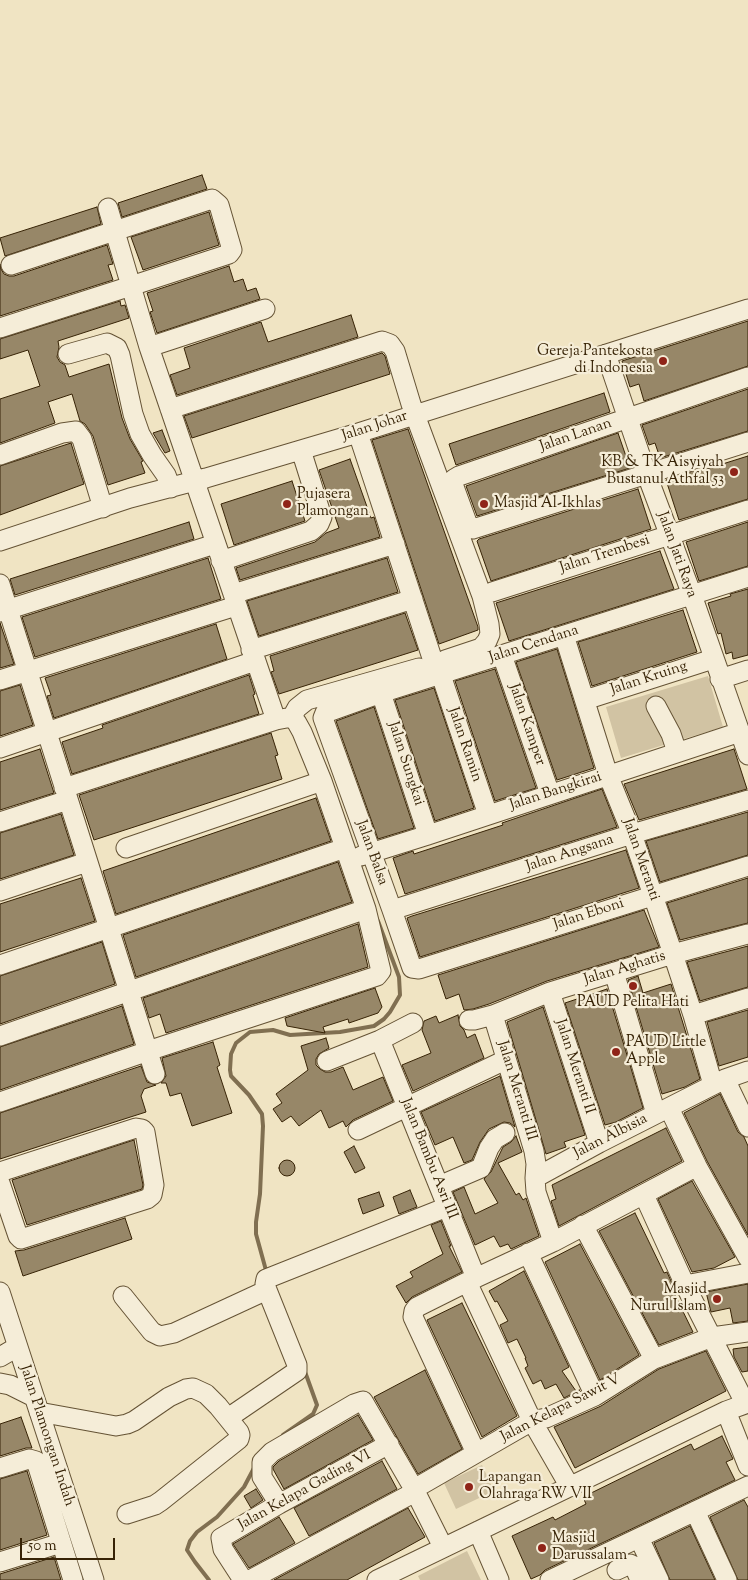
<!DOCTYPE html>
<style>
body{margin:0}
#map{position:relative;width:748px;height:1580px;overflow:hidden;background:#f0e4c3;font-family:"Sorts Mill Goudy",serif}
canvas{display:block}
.scale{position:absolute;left:20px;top:1538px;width:95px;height:22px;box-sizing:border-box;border:2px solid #372306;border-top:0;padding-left:6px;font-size:15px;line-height:18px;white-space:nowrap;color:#372306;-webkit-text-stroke:4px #f5edd8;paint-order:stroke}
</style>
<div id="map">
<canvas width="748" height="1580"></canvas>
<div class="scale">50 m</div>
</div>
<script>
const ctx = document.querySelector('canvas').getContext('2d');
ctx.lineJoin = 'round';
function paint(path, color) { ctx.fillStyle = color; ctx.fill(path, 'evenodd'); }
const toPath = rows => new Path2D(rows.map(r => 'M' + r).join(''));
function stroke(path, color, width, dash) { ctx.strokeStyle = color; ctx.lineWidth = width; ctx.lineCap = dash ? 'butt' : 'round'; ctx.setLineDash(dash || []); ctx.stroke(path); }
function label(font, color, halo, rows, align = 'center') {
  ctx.font = font + ' "Sorts Mill Goudy",serif'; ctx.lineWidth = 4.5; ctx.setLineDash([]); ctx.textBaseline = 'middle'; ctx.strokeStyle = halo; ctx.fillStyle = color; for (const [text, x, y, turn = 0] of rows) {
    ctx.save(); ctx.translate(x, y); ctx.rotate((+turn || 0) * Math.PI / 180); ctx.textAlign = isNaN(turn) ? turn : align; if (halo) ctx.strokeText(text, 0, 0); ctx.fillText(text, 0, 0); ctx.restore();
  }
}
const green = toPath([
 [708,676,723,727,621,758,606,707],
 [482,1465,494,1491,456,1509,444,1483],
 [467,1551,481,1580,420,1580,418,1576]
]);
const stream = toPath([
 [267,1274,256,1234,256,1222,260,1194,263,1126,262,1114,249,1095,231,1076,230,1070,231,1054,236,1043,250,1032,273,1030,290,1035,340,1032,374,1026,384,1019,390,1012,400,995,399,977,378,921],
 [283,1435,313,1414,317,1405,304,1369],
 [209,1580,195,1562,187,1550,190,1541,197,1532,217,1517,244,1487,254,1468]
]);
const building = toPath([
 [202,175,207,189,122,217,118,203,202,175],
 [97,207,101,224,5,256,0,238,97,207],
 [209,212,219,245,143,270,131,237,209,212],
 [107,245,113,264,108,265,113,280,0,316,0,264,1,269,4,274,9,276,14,276,107,245],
 [229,266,234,282,243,279,247,291,256,288,260,299,157,333,150,312,153,311,147,293,229,266],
 [120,301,121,306,125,305,129,318,58,341,59,347,57,357,60,362,65,365,69,377,109,364,122,418,130,439,143,461,141,462,145,473,108,485,93,436,85,424,80,421,72,394,48,402,55,423,0,443,0,399,40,386,28,350,0,359,0,339,120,301],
 [351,315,358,337,177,395,170,375,190,368,184,348,261,322,268,342,351,315],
 [748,321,748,366,644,401,639,384,630,387,622,361,748,321],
 [382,353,385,356,390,374,192,438,184,416,382,353],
 [748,389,748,431,660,458,655,443,649,445,642,425,748,389],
 [604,393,610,412,456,465,449,444,604,393],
 [408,429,478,627,478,630,439,644,372,440,408,429],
 [162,430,170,451,165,453,153,433,162,430],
 [618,433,630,468,477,516,466,486,618,433],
 [71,443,84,484,0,515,0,466,71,443],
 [748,456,748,499,679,520,666,480,693,471,694,473,748,456],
 [350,459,371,518,374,517,380,537,240,580,236,568,315,542,326,533,339,528,319,470,350,459],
 [292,481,305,521,234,545,221,504,292,481],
 [638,489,651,529,491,581,477,541,479,539,638,489],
 [189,522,194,539,15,595,10,579,189,522],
 [748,522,748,566,699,581,686,542,748,522],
 [660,551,674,589,509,641,496,603,660,551],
 [208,558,221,599,35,657,22,617,208,558],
 [387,558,398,592,259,636,247,601,387,558],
 [748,589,748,655,733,659,732,652,726,654,721,633,718,634,708,603,731,596,730,594,748,589],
 [683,610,697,652,592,686,578,642,683,610],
 [405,613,418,650,279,694,271,672,274,671,270,656,405,613],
 [0,623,14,664,0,668,0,623],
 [216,624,227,659,54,718,47,696,51,695,45,678,216,624],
 [557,649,594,768,557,780,516,662,557,649],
 [495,669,536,788,495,801,455,681,495,669],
 [249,675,255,694,253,695,259,714,72,774,62,742,103,728,102,725,249,675],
 [20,685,33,725,0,736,0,691,20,685],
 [434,688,474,808,435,821,395,700,434,688],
 [374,707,414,828,378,839,336,721,374,707],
 [271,733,278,755,275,756,282,779,94,840,79,795,271,733],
 [40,749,54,793,0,810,0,762,40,749],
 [734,749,747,789,639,820,624,784,734,749],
 [602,789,617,827,405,894,393,858,413,851,414,854,503,825,502,823,602,789],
 [316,798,331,841,116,914,103,871,316,798],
 [748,812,748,855,660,882,646,841,748,812],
 [61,814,74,855,0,879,0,833,61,814],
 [626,850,639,888,420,957,407,918,412,916,626,850],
 [338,862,352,902,136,977,123,935,338,862],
 [81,878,95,921,0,952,0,904,81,878],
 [748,878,748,923,680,940,667,903,748,878],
 [644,910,659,947,547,981,489,1004,473,1009,464,1010,459,994,446,999,438,975,644,910],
 [358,924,368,967,166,1033,160,1014,149,1018,143,998,358,924],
 [102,942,115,984,0,1024,0,976,102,942],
 [748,946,748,987,700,1001,687,962,748,946],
 [638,976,643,993,671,984,700,1079,685,1087,662,1094,628,980,638,976],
 [375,988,382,1007,378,1013,349,1023,348,1019,323,1027,325,1033,287,1026,285,1018,375,988],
 [607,989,643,1108,616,1122,605,1125,565,1003,607,989],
 [122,1006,134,1044,0,1090,0,1047,122,1006],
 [543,1007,585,1135,564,1142,566,1147,546,1154,507,1022,543,1007],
 [748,1010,748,1057,719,1066,707,1022,748,1010],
 [458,1015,460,1026,464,1030,467,1038,475,1034,484,1058,413,1091,402,1065,431,1053,422,1030,424,1021,436,1016,439,1023,458,1015],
 [326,1038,329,1048,319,1054,316,1059,316,1065,320,1069,325,1072,331,1072,343,1067,353,1090,383,1077,393,1101,353,1120,346,1127,343,1121,329,1128,321,1110,299,1126,291,1116,282,1122,273,1109,282,1103,276,1094,308,1070,301,1046,326,1038],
 [213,1042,220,1065,217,1067,232,1113,192,1126,181,1093,170,1096,166,1083,161,1083,166,1076,162,1058,213,1042],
 [141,1066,147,1082,156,1085,144,1089,141,1096,146,1112,0,1159,0,1113,141,1066],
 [500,1076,515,1127,510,1123,504,1122,489,1129,480,1142,472,1160,464,1163,453,1137,435,1145,421,1112,500,1076],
 [720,1094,738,1132,744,1137,748,1146,748,1235,707,1161,684,1113,720,1094],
 [666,1128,682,1161,559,1226,551,1201,556,1199,552,1185,666,1128],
 [516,1136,522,1152,498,1163,516,1195,519,1193,523,1200,526,1198,539,1236,511,1249,508,1244,500,1247,494,1236,475,1245,453,1192,464,1187,475,1214,498,1203,484,1179,491,1172,503,1147,511,1142,516,1136],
 [134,1140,143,1185,142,1189,27,1225,12,1180,134,1140],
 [354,1146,365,1168,355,1173,344,1152,354,1146],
 '279 1168a8 8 0 1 1 16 0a8 8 0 1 1-16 0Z',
 [692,1181,735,1257,714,1268,692,1272,658,1199,692,1181],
 [410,1190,417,1207,399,1214,393,1197,410,1190],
 [379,1192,384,1206,363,1214,358,1199,379,1192],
 [635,1213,664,1273,667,1272,674,1288,672,1289,693,1332,659,1345,599,1231,635,1213],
 [125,1218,132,1239,23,1276,15,1251,24,1250,125,1218],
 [441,1221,451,1246,449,1246,462,1272,412,1297,406,1303,396,1286,413,1277,410,1272,443,1254,431,1225,441,1221],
 [580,1244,639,1355,600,1380,545,1262,580,1244],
 [524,1271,569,1367,562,1371,576,1391,580,1390,564,1398,556,1384,545,1389,541,1380,533,1384,525,1368,528,1366,525,1358,526,1358,517,1339,508,1343,500,1325,508,1321,497,1301,495,1302,489,1291,524,1271],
 [748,1284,748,1321,733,1323,730,1308,711,1312,706,1292,748,1284],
 [462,1303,517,1416,482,1437,427,1320,462,1303],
 [748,1347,748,1371,742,1372,734,1357,733,1349,748,1347],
 [706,1351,726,1391,575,1468,554,1427,601,1406,659,1369,706,1351],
 [425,1370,462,1449,418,1474,374,1397,425,1370],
 [358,1415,373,1440,284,1489,273,1469,273,1467,279,1461,358,1415],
 [21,1417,32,1448,26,1448,0,1456,0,1424,21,1417],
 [722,1436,733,1459,726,1462,735,1480,545,1570,540,1575,531,1579,512,1536,553,1517,555,1520,586,1504,583,1497,691,1444,694,1450,722,1436],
 [382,1461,397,1489,309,1536,294,1508,382,1461],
 [27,1471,47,1535,0,1550,0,1479,27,1471],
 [256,1489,263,1500,251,1508,244,1496,256,1489],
 [744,1500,748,1507,748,1580,738,1580,710,1517,744,1500],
 [408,1508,425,1537,347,1580,274,1580,408,1508],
 [279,1517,295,1543,249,1568,233,1544,279,1517],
 [690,1526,715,1580,670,1580,654,1543,690,1526],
 [54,1557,61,1580,0,1580,0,1574,54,1557]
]);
const minor = toPath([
 [108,208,149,347,276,720],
 [0,328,131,286,229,254,232,250,219,205,212,199,11,265],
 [149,347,265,309],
 [68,354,107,343,117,348,120,355,133,414,140,434,152,455,166,475,171,488],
 [606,354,647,475,692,595,748,755],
 [748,377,459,476,454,479,453,484,468,525,473,529,748,442],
 [170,409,382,341,390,344,395,351,411,404,482,596,489,624,490,634,487,641,481,648,445,660],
 [358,433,434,664],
 [0,455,62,433,76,431,82,439,103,508],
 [0,541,130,498,206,478,358,433,748,309],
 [221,561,311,531,319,524,322,517,301,450],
 [748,577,381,693,325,713,323,718,392,910,412,968,419,969,748,866],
 [0,584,155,1074],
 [492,592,748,510],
 [233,594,395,544],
 [0,612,215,544],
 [564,635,608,775,632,834,673,954,693,1015,713,1085],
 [251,650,413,599],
 [502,655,550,794],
 [441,675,488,815],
 [720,679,748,670],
 [0,680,236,606],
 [381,693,428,835],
 [585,700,713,659],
 [656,706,671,734,677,752],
 [292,717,297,708,307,700,419,668],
 [0,748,255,661],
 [0,822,68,800],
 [126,848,322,781],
 [361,856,428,835,740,732],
 [0,891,87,862],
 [392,910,632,834,748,800],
 [0,965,345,848],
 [614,972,656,1114],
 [550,992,599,1143],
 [693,1015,748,998],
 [469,1020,474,1020,493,1015],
 [0,1036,366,909],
 [380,1040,476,1278],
 [327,1061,380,1040,413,1023],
 [725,1079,748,1127],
 [0,1102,157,1048,377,976,381,971,366,909,322,781,302,732,297,723,292,717,276,720,64,788],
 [669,1108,697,1166,748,1258],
 [358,1130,499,1063],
 [0,1172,136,1128,142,1129,145,1132,154,1185,152,1195,147,1199,21,1239,18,1236,0,1183],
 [535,1178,536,1164,534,1151,493,1015,550,992,673,954,748,934],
 [439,1186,481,1168,489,1148,495,1139,505,1133],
 [644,1195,685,1285,745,1403],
 [583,1225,654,1359],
 [553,1242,536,1192,535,1178,599,1143,725,1079,748,1071],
 [528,1253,595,1396],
 [467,1282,532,1421,570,1487],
 [685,1285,748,1273],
 [0,1292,94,1580],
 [123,1296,152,1332,160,1336,174,1333,267,1290],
 [0,1357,17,1347],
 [0,1383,10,1385,34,1397],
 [726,1411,748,1466],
 [39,1412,116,1426,127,1424,134,1421,169,1397,186,1389,193,1388,206,1394,218,1406,239,1432,240,1435,239,1439,161,1501,155,1505,127,1514],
 [228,1418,297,1371,297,1365,267,1290,265,1284,266,1279,447,1207],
 [476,1453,413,1317,414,1311,417,1307,467,1282,553,1242,697,1166],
 [0,1468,29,1459,36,1461,73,1580],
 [414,1489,532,1421,546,1418,595,1396,654,1359,712,1337,748,1332],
 [279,1504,262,1477,262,1462,272,1452,354,1404,363,1401,414,1489,443,1547],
 [695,1511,727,1580],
 [478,1531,499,1580],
 [639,1538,659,1580],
 [0,1562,61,1543],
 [617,1570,630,1564,634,1566,640,1580],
 [243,1580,223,1549,221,1538,279,1504,389,1444],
 [250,1580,415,1492],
 [377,1580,726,1411,748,1403],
 [550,1580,748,1486]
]);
const markers = [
 [663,361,5,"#8f2418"],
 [734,472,5,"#8f2418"],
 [287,504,5,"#8f2418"],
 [484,504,5,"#8f2418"],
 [633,986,5,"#8f2418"],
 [616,1052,5,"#8f2418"],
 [717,1299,5,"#8f2418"],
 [469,1487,5,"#8f2418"],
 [542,1548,5,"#8f2418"]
];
const poiNames = [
 ["Gereja Pantekosta",653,352,"right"],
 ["di Indonesia",653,369,"right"],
 ["KB & TK Aisyiyah",724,463,"right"],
 ["Bustanul Athfal 53",724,480,"right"],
 ["Pujasera",297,495],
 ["Plamongan",297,512],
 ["Masjid Al-Ikhlas",494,504],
 ["PAUD Pelita Hati",633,1003,"center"],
 ["PAUD Little",626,1043],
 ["Apple",626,1060],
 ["Masjid",707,1290,"right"],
 ["Nurul Islam",707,1307,"right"],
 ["Lapangan",479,1478],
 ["Olahraga RW VII",479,1495],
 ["Masjid",552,1539],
 ["Darussalam",552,1556]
];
const streetNames = [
 ["Jalan Johar",375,427,-18],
 ["Jalan Lanan",576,436,-19],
 ["Jalan Trembesi",605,555,-18],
 ["Jalan Jati Raya",676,555,70],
 ["Jalan Cendana",534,645,-18],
 ["Jalan Kruing",649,679,-18],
 ["Jalan Kamper",526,725,71],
 ["Jalan Ramin",464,745,71],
 ["Jalan Sungkai",405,764,72],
 ["Jalan Bangkirai",556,792,-18],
 ["Jalan Balsa",371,853,70],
 ["Jalan Angsana",570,854,-18],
 ["Jalan Meranti",640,860,71],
 ["Jalan Eboni",589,915,-18],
 ["Jalan Aghatis",625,969,-17],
 ["Jalan Meranti II",574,1067,72],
 ["Jalan Meranti III",516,1091,73],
 ["Jalan Albisia",611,1137,-27],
 ["Jalan Bambu Asri III",428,1159,68],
 ["Jalan Kelapa Sawit V",561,1409,-27],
 ["Jalan Plamongan Indah",46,1436,72],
 ["Jalan Kelapa Gading VI",305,1491,-29]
];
paint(green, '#d1c3a3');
stroke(stream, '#806f51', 4);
paint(building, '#978768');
stroke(building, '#372306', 1);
stroke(minor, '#655335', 21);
stroke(minor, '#f5edd8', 19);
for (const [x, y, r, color] of markers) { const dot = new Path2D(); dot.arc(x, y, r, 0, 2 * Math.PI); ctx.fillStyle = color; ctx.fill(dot); stroke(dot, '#f5edd8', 2); }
label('15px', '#372306', '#f5edd8', poiNames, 'left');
label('15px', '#372306', '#f5edd8', streetNames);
</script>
